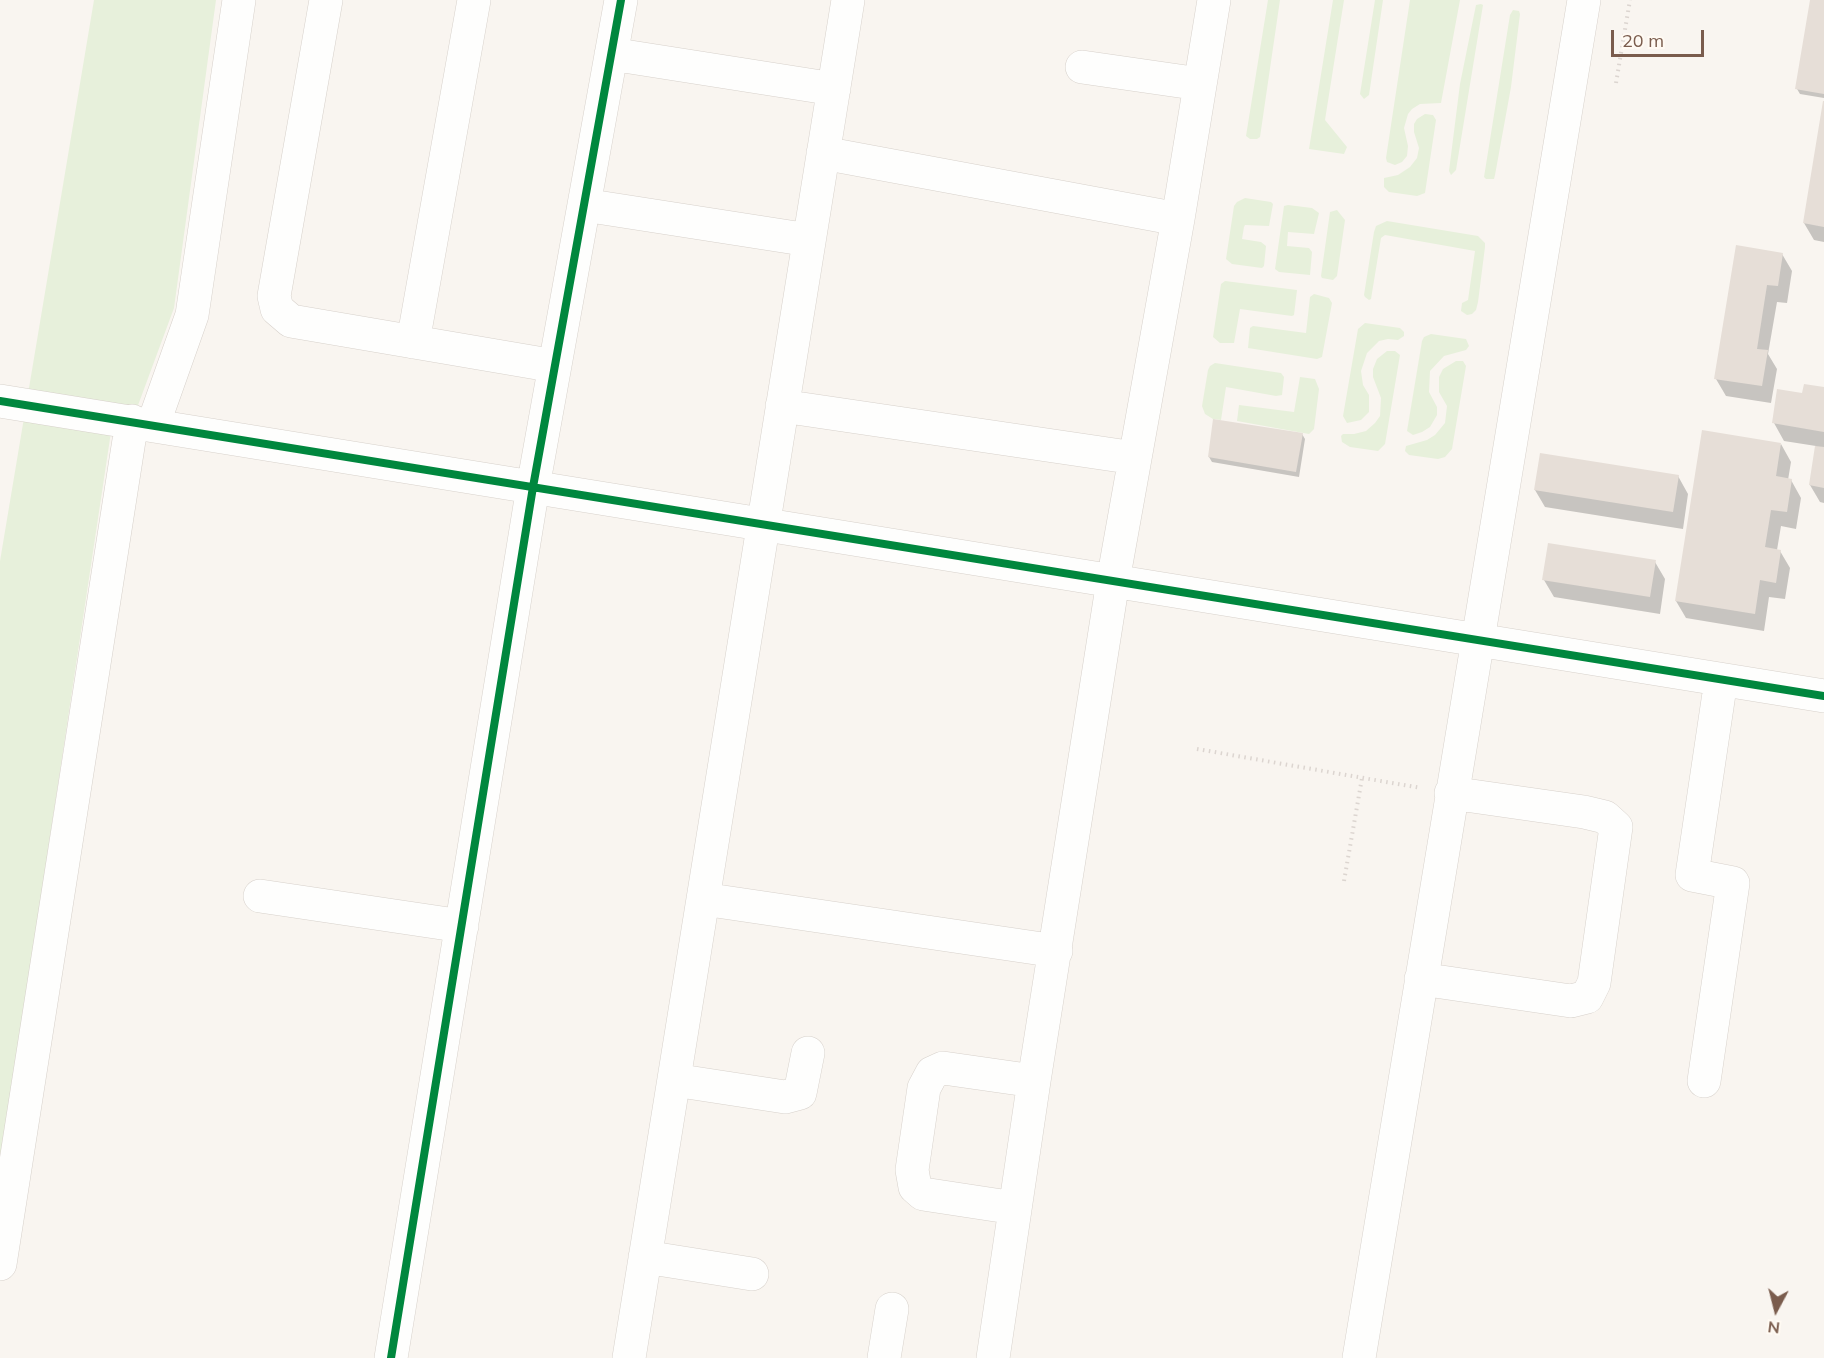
<!DOCTYPE html>
<style>
body{margin:0}
#map{position:relative;width:1824px;height:1358px;overflow:hidden;background:#f9f5f0;font-family:Mulish,sans-serif}
canvas{display:block}
.north{position:absolute;left:1746px;top:1280px;width:60px;height:60px;-webkit-text-stroke:4px #fffaf3;paint-order:stroke;rotate:187deg;font-size:16px;font-weight:700;line-height:24px;text-align:center;color:#7a5c4d}
.north::after{content:'';display:block;margin:auto;width:21px;height:27px;background:#7a5c4d;clip-path:polygon(50% 0,100% 100%,50% 72%,0 100%)}
.scale{position:absolute;left:1611px;top:30px;width:93px;height:27px;box-sizing:border-box;border:3px solid #7a5c4d;border-top:0;padding-left:8px;font-size:18px;line-height:21px;white-space:nowrap;color:#7a5c4d;-webkit-text-stroke:4px #fffaf3;paint-order:stroke}
</style>
<div id="map">
<canvas width="1824" height="1358"></canvas>
<div class="north">N</div>
<div class="scale">20 m</div>
</div>
<script>
const ctx = document.querySelector('canvas').getContext('2d');
ctx.lineJoin = 'round';
function paint(path, color) { ctx.fillStyle = color; ctx.fill(path, 'evenodd'); }
const toPath = rows => new Path2D(rows.map(r => 'M' + r).join(''));
function stroke(path, color, width, dash) { ctx.strokeStyle = color; ctx.lineWidth = width; ctx.lineCap = dash ? 'butt' : 'round'; ctx.setLineDash(dash || []); ctx.stroke(path); }
const green = toPath([
 [94,0,216,0,174,308,137,408,111,432,0,1170,0,561],
 [1268,0,1280,0,1260,137,1257,139,1250,139,1246,136],
 [1333,0,1344,0,1325,120,1347,147,1344,154,1309,149],
 [1375,0,1383,0,1369,95,1364,99,1360,94],
 [1410,0,1460,0,1441,103,1420,104,1412,109,1408,114,1404,128,1408,146,1407,156,1402,162,1395,165,1387,162,1386,158],
 [1481,4,1483,5,1456,170,1451,175,1449,171,1460,84,1476,5],
 [1513,10,1519,11,1520,14,1511,87,1495,175,1494,179,1486,179,1484,177,1510,15],
 [1425,114,1433,115,1436,120,1425,193,1417,196,1389,192,1384,187,1384,178,1398,175,1410,167,1417,158,1419,148,1414,132,1414,124,1417,119],
 [1245,198,1271,202,1273,204,1269,226,1245,225,1244,227,1242,239,1261,242,1266,246,1264,266,1262,268,1232,264,1226,259,1234,206,1237,202],
 [1288,205,1312,208,1319,213,1314,234,1288,232,1287,246,1309,248,1312,252,1310,275,1279,272,1275,269,1284,206],
 [1337,210,1345,220,1337,276,1333,280,1322,278,1321,276,1330,212],
 [1387,221,1478,236,1485,243,1485,247,1478,302,1476,310,1472,314,1467,315,1461,311,1462,303,1468,300,1475,251,1385,235,1381,238,1371,299,1369,300,1365,297,1364,295,1374,232,1376,226],
 [1225,281,1297,290,1294,315,1292,316,1240,309,1234,343,1220,343,1213,337,1221,284],
 [1314,294,1329,298,1332,303,1322,357,1317,359,1248,348,1250,328,1253,326,1306,333,1310,297],
 [1365,323,1400,328,1404,332,1404,336,1398,340,1388,339,1379,341,1367,353,1361,371,1363,385,1369,395,1369,412,1361,420,1347,423,1343,416,1358,329],
 [1431,334,1466,339,1469,346,1466,350,1444,356,1430,371,1429,392,1437,407,1437,415,1430,427,1422,432,1413,435,1407,431,1422,341,1424,337],
 [1387,351,1395,351,1400,355,1385,444,1378,451,1350,447,1342,442,1341,436,1343,434,1354,434,1366,431,1375,423,1380,416,1381,398,1373,377,1373,369,1377,359],
 [1456,361,1463,361,1466,366,1452,449,1445,457,1438,459,1409,455,1405,451,1406,446,1427,440,1435,435,1445,423,1447,406,1439,392,1439,377,1443,369],
 [1215,363,1281,373,1284,377,1282,395,1276,396,1226,387,1221,420,1213,419,1205,414,1202,406,1208,370,1210,366],
 [1300,377,1315,379,1319,389,1314,429,1309,434,1237,421,1239,405,1294,412]
]);
const shadow = toPath([
 [1811,0,1824,0,1824,98,1800,94,1797,89],
 [1824,103,1824,242,1814,240,1804,223],
 [1782,254,1792,271,1787,303,1777,302,1768,354,1777,369,1771,403,1726,396,1716,379],
 [1824,389,1824,503,1820,502,1810,485,1816,446,1784,441,1774,423,1803,395],
 [1302,434,1305,439,1299,477,1212,462,1209,457],
 [1781,444,1791,462,1788,480,1791,480,1801,498,1796,529,1781,526,1777,550,1780,551,1790,568,1785,599,1769,597,1764,631,1686,618,1676,601],
 [1678,476,1688,494,1683,529,1545,507,1535,490],
 [1655,562,1665,579,1660,614,1554,597,1544,580]
]);
const building = toPath([
 [1810,0,1824,0,1824,94,1795,89],
 [1823,101,1824,101,1824,227,1803,223],
 [1736,245,1783,253,1778,286,1767,285,1757,349,1768,350,1762,386,1714,379],
 [1804,384,1824,387,1824,432,1772,423,1777,389,1802,393],
 [1213,419,1303,433,1296,472,1208,457],
 [1702,430,1781,443,1776,476,1792,479,1787,512,1771,510,1765,547,1781,550,1776,583,1760,580,1755,614,1675,601],
 [1815,446,1824,447,1824,488,1809,485],
 [1540,453,1679,475,1673,512,1534,490],
 [1548,543,1656,560,1650,597,1542,580]
]);
const path = toPath([
 [1616,83,1630,0],
 [1197,749,1421,788],
 [1344,881,1362,778]
]);
const minor = toPath([
 [326,0,274,296,277,309,291,321,555,366],
 [611,54,834,89],
 [1082,67,1200,84],
 [823,153,1178,219],
 [584,205,809,240],
 [413,342,474,0],
 [0,401,1824,696],
 [782,406,1135,458],
 [153,425,192,315,239,0],
 [260,896,462,926],
 [703,899,1056,951],
 [1421,979,1571,1001,1587,997,1594,983,1616,827,1605,817,1584,812,1451,793],
 [674,1080,785,1097,800,1093,808,1053],
 [1704,1081,1733,883,1692,875,1721,680],
 [1015,1208,923,1194,915,1187,912,1170,924,1088,932,1073,943,1068,1034,1081],
 [645,1257,752,1274],
 [0,1264,132,421],
 [391,1358,533,487,621,0],
 [629,1358,848,0],
 [884,1358,892,1309],
 [993,1358,1034,1081,1113,581,1178,219,1214,0],
 [1359,1358,1584,0]
]);
const cycleway = toPath([
 [0,401,1824,696],
 [391,1358,533,487,621,0]
]);
paint(green, '#e7f0db');
paint(shadow, '#0003');
paint(building, '#e6ded7');
stroke(minor, '#d7d1cb', 34);
stroke(path, '#dcd5d0', 4, [1.5, 4.5]);
stroke(minor, '#fefefd', 33);
stroke(cycleway, '#00873e', 8);
</script>
